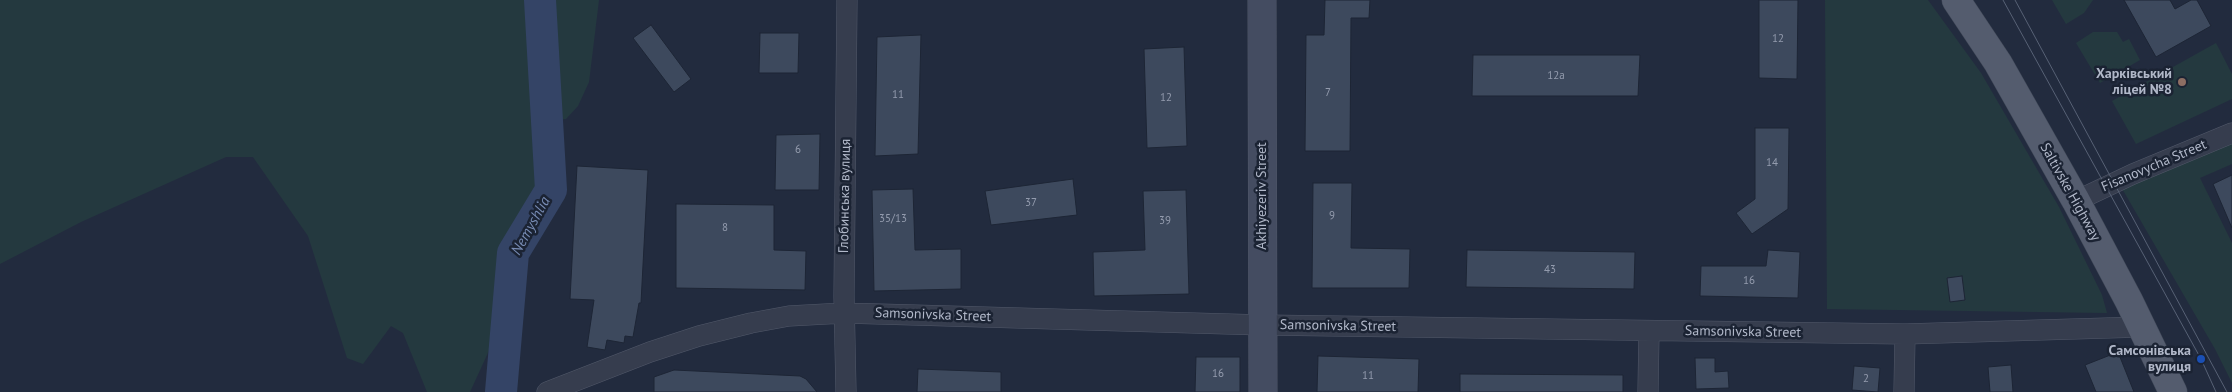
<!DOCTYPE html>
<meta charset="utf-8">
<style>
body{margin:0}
canvas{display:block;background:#222b3e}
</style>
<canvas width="2232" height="392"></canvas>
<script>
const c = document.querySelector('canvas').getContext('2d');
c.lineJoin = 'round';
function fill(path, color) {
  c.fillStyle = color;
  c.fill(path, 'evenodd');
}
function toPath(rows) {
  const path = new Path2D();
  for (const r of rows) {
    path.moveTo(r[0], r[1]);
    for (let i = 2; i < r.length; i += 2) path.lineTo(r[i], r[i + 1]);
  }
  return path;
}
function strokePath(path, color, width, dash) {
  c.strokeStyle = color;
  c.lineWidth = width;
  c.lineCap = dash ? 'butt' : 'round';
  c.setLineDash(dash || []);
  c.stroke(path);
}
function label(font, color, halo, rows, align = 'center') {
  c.font = font + ' "PT Sans",sans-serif';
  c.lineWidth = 5;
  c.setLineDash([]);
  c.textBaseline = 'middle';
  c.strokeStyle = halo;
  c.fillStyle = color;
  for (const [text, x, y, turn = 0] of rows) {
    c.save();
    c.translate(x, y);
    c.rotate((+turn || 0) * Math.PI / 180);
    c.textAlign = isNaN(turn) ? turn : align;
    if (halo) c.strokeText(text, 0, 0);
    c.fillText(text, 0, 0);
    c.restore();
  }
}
const green = toPath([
 [0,0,533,0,543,187,501,258,492,344,470,392,427,392,403,333,391,326,363,364,347,358,308,236,253,157,226,157,81,222,0,264],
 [548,0,599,0,589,82,578,106,566,119,555,120,552,107],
 [1825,0,1928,0,1981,73,2059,207,2102,295,2107,313,1827,309],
 [2052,0,2093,0,2084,13,2066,24],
 [2093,32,2117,32,2123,42,2129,39,2140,60,2100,83,2076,43],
 [2216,43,2232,74,2232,99,2136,144,2112,101],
 [2232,136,2232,164,2200,178,2232,243,2232,383,2215,349,2120,185]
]);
const river = toPath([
 [501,392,513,253,551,190,540,0]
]);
const building = toPath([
 [1325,0,1370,0,1369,18,1351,18,1350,151,1305,151,1306,35,1324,35,1325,0],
 [1759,0,1798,0,1797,79,1759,78,1759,0],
 [2124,0,2170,0,2175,9,2191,0,2197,0,2211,26,2156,57,2124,0],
 [651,25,691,79,674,92,633,38,651,25],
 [760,33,799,33,798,73,759,73,760,33],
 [921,35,918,154,875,156,877,37,921,35],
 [1184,47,1187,146,1147,148,1144,49,1184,47],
 [1473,55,1640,55,1638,96,1472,96,1473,55],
 [1755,128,1789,128,1788,209,1752,234,1736,213,1755,199,1755,128],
 [820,134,819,190,775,190,776,135,820,134],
 [577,166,648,170,641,303,639,303,633,337,625,336,624,343,607,340,605,350,587,347,594,300,570,299,577,166],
 [2232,175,2232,228,2213,184,2232,175],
 [1073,179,1077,215,991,225,985,191,1073,179],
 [1313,183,1352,183,1351,248,1410,249,1409,288,1312,288,1313,183],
 [913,189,915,250,961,249,961,289,874,291,872,190,913,189],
 [1186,190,1189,294,1094,296,1093,252,1145,250,1143,191,1186,190],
 [676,204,774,205,774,250,806,251,805,290,676,288,676,204],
 [1467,250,1635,252,1634,289,1466,287,1467,250],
 [1768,250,1800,252,1798,298,1700,296,1701,266,1766,266,1768,250],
 [1962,276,1965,300,1950,302,1947,278,1962,276],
 [2118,352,2134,392,2096,392,2085,365,2118,352],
 [1318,356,1419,359,1418,392,1317,392,1318,356],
 [1196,357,1240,357,1240,392,1195,392,1196,357],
 [1695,358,1715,358,1715,372,1728,371,1729,388,1696,389,1695,358],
 [2011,365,2013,392,1990,392,1988,367,2011,365],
 [1854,366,1880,368,1878,392,1852,390,1854,366],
 [918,369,1001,372,1001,392,917,392,918,369],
 [674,370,800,376,806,379,817,392,654,392,654,377,674,370],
 [1460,374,1623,375,1623,392,1460,392,1460,374]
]);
const minor = toPath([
 [2076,201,2133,174,2232,133],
 [547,392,650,352,699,336,751,323,789,316,844,313,1263,325,1905,334,2141,327],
 [846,392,844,296,847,0],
 [1648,392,1649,331],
 [1904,392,1905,334]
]);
const secondary = toPath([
 [1262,0,1263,392]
]);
const primary = toPath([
 [1956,0,1998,63,2076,201,2129,301,2173,392]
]);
const tram = toPath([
 [2003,0,2201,359,2216,392],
 [2015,0,2227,392]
]);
const markers = [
 [2182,82,5,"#8d6e63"],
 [2201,359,5,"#1a4fb4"]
];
const numberNames = [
 ["12",1778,39],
 ["12а",1556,76],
 ["7",1328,93],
 ["11",898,95],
 ["12",1166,98],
 ["6",798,150],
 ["14",1772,163],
 ["37",1031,203],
 ["9",1332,216],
 ["35/13",893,219],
 ["39",1165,221],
 ["8",725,228],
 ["43",1550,270],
 ["16",1749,281],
 ["16",1218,374],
 ["11",1368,376],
 ["2",1866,379]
];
const poiNames = [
 ["Харківський",2172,74],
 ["ліцей №8",2172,90],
 ["Самсонівська",2191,351],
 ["вулиця",2191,367]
];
const streetNames = [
 ["Fisanovycha Street",2154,166,-23],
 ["Saltivske Highway",2070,192,61],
 ["Глобинська вулиця",845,196,-89],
 ["Akhiyezeriv Street",1262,196,-90],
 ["Samsonivska Street",933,315,2],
 ["Samsonivska Street",1338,326,1],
 ["Samsonivska Street",1743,332,1]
];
const waterNames = [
 ["Nemyshlia",531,226,-61]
];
fill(green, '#24393f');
strokePath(river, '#344466', 32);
fill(building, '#3d495d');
strokePath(building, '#1d2535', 1);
strokePath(minor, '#515869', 21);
strokePath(secondary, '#515869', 29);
strokePath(primary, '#3f4757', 29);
strokePath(minor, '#363d4e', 20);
strokePath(secondary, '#444c61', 28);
strokePath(primary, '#545c6e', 28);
strokePath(tram, '#576175', 1);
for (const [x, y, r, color] of markers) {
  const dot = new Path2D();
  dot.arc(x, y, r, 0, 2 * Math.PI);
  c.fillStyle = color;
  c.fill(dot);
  strokePath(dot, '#1b2333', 2);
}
label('11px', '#949cae', null, numberNames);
label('bold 14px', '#b1b8c9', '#1b2333', poiNames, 'right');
label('14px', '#b1b8c9', '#1b2333', streetNames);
label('italic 15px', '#778bb3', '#1b2333', waterNames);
</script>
